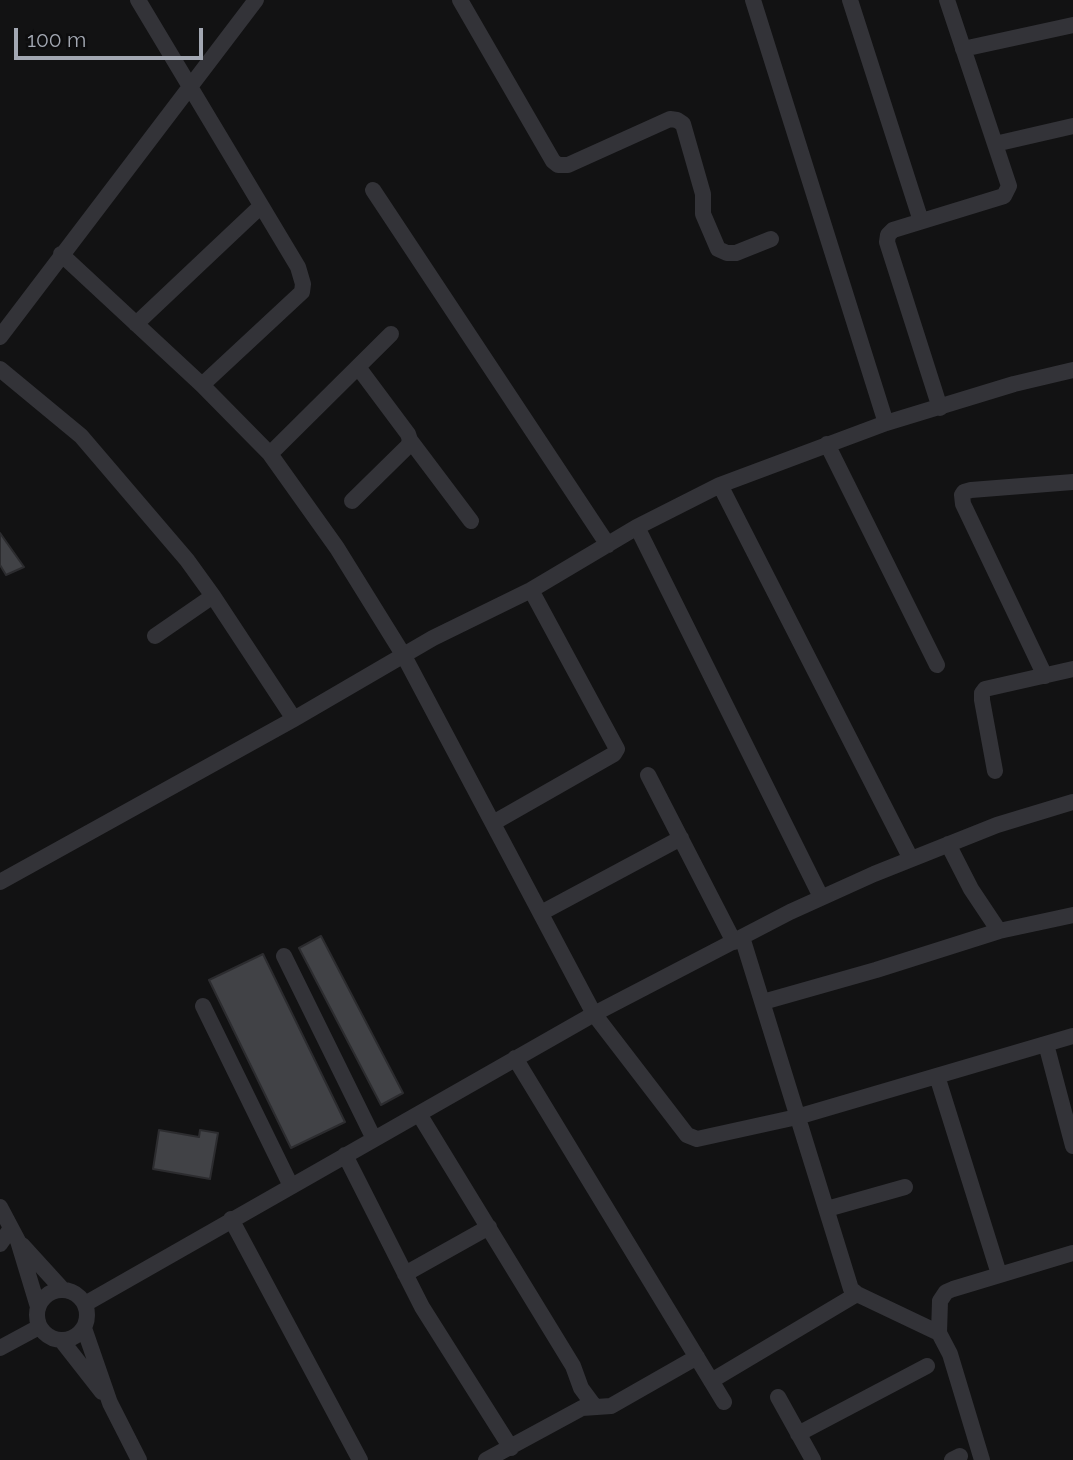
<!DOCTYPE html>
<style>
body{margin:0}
#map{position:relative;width:1073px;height:1460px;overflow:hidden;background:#121213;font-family:Raleway,sans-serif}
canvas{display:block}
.scale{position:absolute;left:14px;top:28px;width:189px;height:32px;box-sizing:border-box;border:4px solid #a3a8b3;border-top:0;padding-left:9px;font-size:21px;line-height:24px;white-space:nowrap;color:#a3a8b3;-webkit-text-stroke:5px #0d0d0e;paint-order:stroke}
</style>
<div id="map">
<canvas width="1073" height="1460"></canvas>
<div class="scale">100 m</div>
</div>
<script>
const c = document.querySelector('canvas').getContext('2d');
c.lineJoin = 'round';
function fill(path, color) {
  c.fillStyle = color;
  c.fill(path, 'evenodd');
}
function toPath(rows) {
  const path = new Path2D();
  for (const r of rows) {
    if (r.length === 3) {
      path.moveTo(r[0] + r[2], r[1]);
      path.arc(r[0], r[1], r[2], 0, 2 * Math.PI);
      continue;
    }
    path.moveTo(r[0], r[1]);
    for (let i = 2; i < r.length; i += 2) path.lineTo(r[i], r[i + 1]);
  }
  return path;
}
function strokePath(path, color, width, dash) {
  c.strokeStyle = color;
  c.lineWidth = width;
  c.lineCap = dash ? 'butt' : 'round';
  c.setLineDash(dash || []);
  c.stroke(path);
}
const building = toPath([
 [0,533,24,567,6,575,0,565,0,533],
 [321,936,403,1093,381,1105,299,948,321,936],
 [263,954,345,1122,291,1148,209,980,263,954],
 [159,1130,199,1137,200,1130,218,1133,210,1179,153,1169,159,1130]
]);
const minor = toPath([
 [138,0,298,267,303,284,302,292,202,385],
 [460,0,553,161,558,165,568,165,670,119,677,120,683,124,703,194,703,214,718,249,727,253,736,253,771,239],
 [753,0,886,423],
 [850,0,921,221],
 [963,49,1073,25],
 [995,144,1073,126],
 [373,190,608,545],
 [61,254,202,385,270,454,337,548,404,656,594,1014,687,1135,697,1139,797,1117,1073,1036],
 [136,324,261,206],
 [0,337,256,0],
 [0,369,81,436,187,560,213,596,294,719],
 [940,408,887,242,888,235,893,230,1004,196,1009,186,947,0],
 [410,440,471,521],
 [827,444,937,665],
 [270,454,391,334],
 [720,485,911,859],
 [352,501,408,446,410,440,408,434,358,367],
 [637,527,821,897],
 [155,636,213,596],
 [1045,676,963,504,962,495,964,492,971,490,1073,482],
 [995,771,982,700,982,693,985,689,1073,669],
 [648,775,734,942],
 [493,823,614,754,617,749,531,590],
 [948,844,971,889,999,931],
 [0,882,294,719,433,638,531,590,637,527,720,485,886,423,1014,384,1073,370],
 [541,913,681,838],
 [742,937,851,1289,857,1294,939,1333],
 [284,956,374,1139],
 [763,1002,876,970,999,931,1073,915],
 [203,1006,291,1186],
 [1046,1044,1073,1146],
 [515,1058,724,1402],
 [937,1076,999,1274],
 [419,1114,573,1366,581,1388,595,1407],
 [345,1155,422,1307,511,1448],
 [0,1207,18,1241,38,1307],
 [827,1209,905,1187],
 [231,1219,360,1460],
 [0,1244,11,1228],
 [22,1245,63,1290],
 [405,1274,489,1227],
 [62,1315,25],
 [85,1304,594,1014,790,912,874,874,997,825,1073,802],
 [84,1328,110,1403,139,1460],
 [62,1341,102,1392],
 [0,1348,39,1327],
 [711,1381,857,1294],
 [778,1397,813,1460],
 [798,1434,927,1366],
 [486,1460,582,1408,611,1406,697,1357],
 [952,1460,960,1456],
 [982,1460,950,1354,939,1333,940,1301,946,1292,953,1289,1073,1253]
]);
fill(building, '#414246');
strokePath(building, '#2c2c2f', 2);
strokePath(minor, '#333338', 16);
</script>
